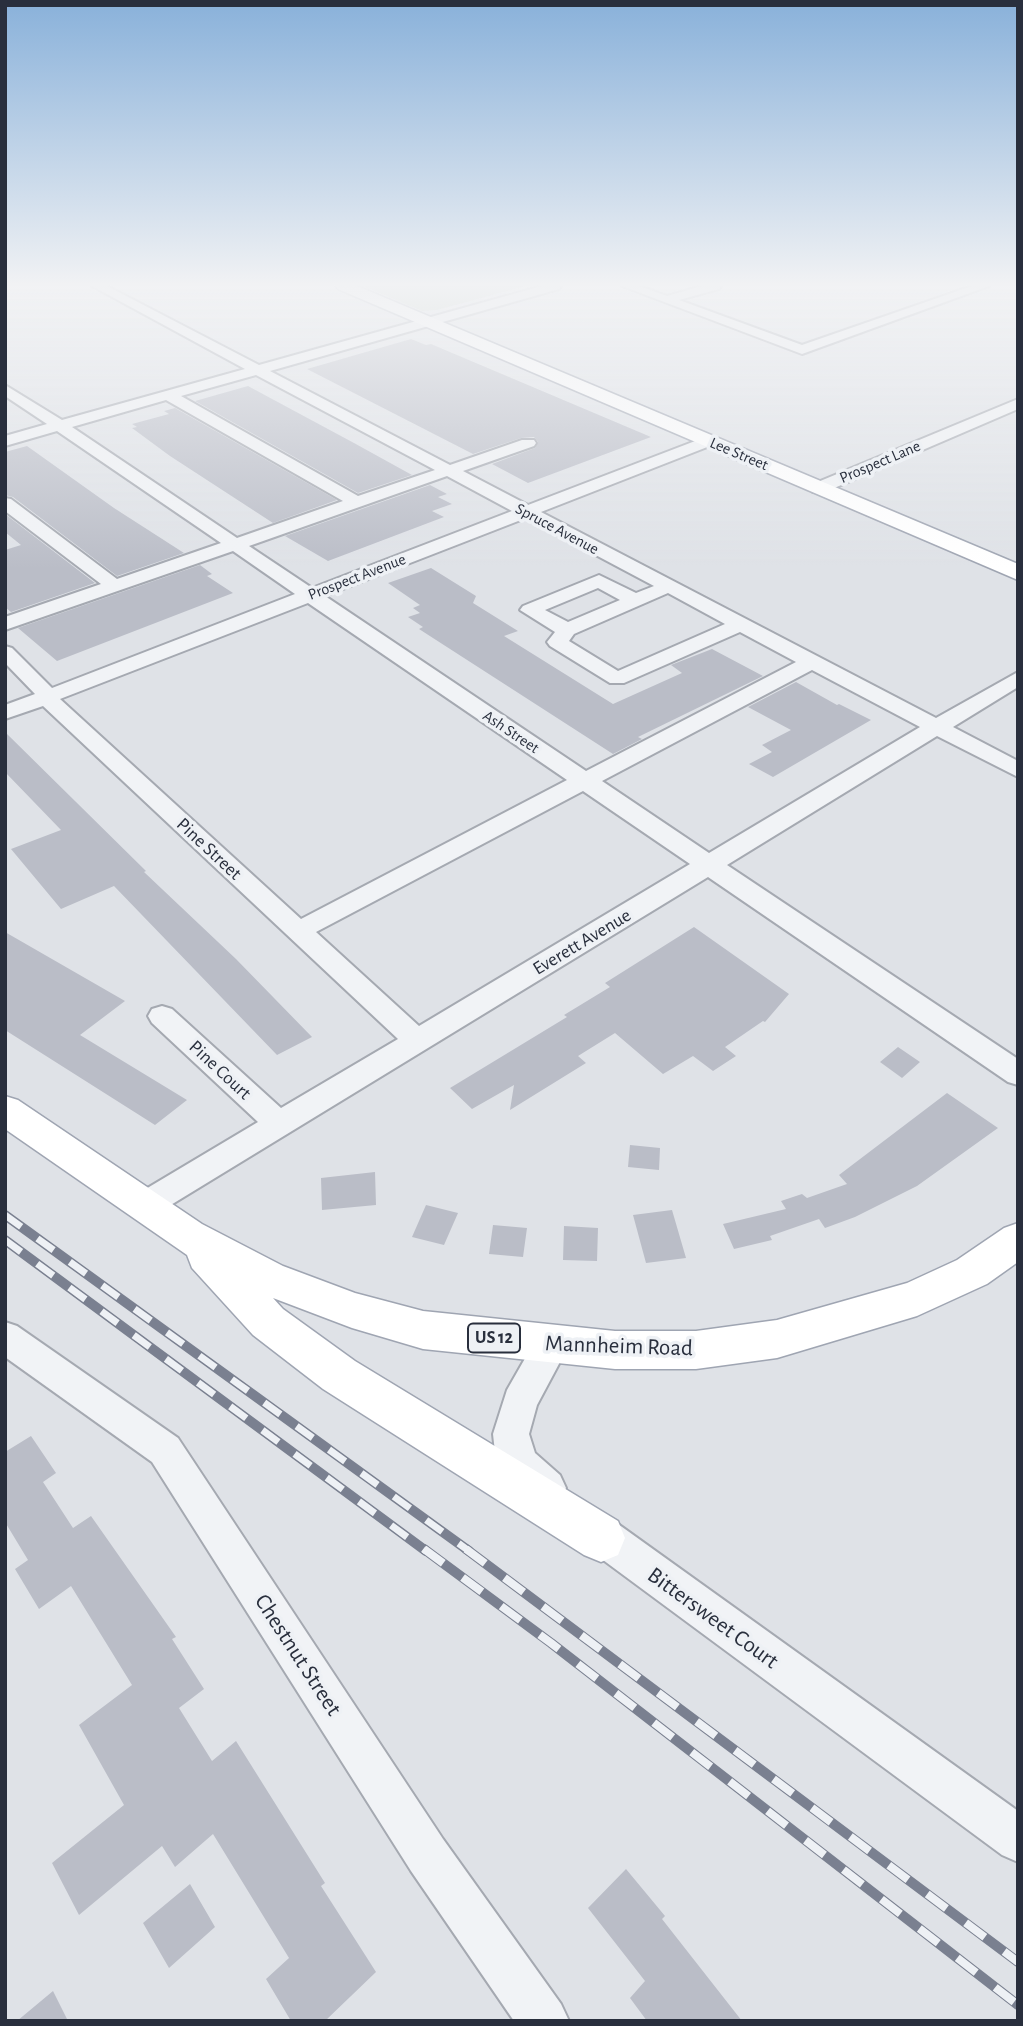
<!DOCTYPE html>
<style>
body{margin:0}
#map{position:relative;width:1023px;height:2026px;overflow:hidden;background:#dfe2e7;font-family:"Alegreya Sans",sans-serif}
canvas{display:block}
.frame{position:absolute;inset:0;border:7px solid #292f3d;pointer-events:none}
</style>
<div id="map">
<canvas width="1023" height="2026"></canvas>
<div class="frame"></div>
</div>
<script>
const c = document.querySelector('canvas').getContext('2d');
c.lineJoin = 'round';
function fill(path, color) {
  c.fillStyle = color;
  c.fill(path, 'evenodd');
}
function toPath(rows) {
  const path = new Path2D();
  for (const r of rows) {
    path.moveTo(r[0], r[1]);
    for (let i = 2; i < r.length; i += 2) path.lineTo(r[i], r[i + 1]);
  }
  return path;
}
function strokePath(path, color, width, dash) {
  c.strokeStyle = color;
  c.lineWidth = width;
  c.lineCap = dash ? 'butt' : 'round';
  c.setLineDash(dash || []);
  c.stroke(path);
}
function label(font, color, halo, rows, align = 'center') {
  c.font = font + ' "Alegreya Sans",sans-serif';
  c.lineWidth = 7;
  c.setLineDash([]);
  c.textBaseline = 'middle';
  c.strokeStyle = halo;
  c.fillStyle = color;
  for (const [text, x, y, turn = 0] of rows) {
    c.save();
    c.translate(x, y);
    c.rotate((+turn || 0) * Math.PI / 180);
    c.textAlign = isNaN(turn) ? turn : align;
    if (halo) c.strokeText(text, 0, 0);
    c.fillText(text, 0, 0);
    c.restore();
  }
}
const green = toPath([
 [363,286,526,286,437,310,422,311]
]);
const building = toPath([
 [411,339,426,345,431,344,651,437,528,483,492,464,535,448,538,442,534,437,521,438,473,454,307,369],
 [248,386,354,443,412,475,358,493,195,401],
 [175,408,337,500,273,523,170,456,132,428,137,427,132,424,169,414,164,411],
 [27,446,114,508,184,553,117,576,13,497,5,495,5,452],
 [430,485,447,494,438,497,452,504,432,511,444,517,328,561,285,536],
 [5,514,95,583,11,612,5,607,5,550,21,545,5,532],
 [200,565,212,574,207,576,233,593,57,661,18,628],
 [431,568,476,596,473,603,518,631,504,636,613,704,682,673,671,665,712,649,763,676,638,737,642,739,613,754,419,629,423,627,408,617,420,613,413,608,420,605,388,583],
 [796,682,837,705,839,704,871,720,773,777,749,764,772,752,762,745,791,730,748,707],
 [5,732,146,871,144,872,236,959,312,1037,277,1055,114,886,61,909,11,849,61,830,5,772],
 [694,927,789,994,765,1022,763,1021,725,1047,736,1056,713,1071,693,1056,663,1074,615,1033,578,1056,586,1063,510,1110,514,1085,472,1109,450,1088,567,1017,564,1015,610,987,605,983],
 [5,932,125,1001,80,1035,187,1100,155,1125,5,1030],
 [898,1047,920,1062,902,1078,880,1062],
 [947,1093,998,1128,917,1186,855,1217,825,1228,819,1219,770,1236,772,1240,734,1249,723,1224,786,1209,781,1201,802,1194,807,1198,847,1184,839,1175],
 [630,1145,660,1148,659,1170,628,1167],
 [375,1172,376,1205,322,1210,321,1178],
 [426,1205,458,1213,444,1245,412,1237],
 [672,1210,686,1258,646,1263,633,1215],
 [493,1225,527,1228,523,1257,489,1254],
 [564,1226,598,1228,597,1261,563,1260],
 [31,1436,56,1473,43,1482,73,1528,91,1516,176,1637,172,1639,204,1689,179,1708,212,1761,236,1741,325,1883,321,1886,376,1972,325,2021,291,2021,266,1979,289,1958,213,1834,175,1867,162,1846,79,1915,52,1863,124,1805,79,1725,132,1685,71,1586,39,1609,15,1569,28,1560,5,1522,5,1452],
 [626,1869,665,1916,662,1919,742,2021,647,2021,630,1998,645,1981,588,1908],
 [190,1884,215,1927,169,1968,143,1923],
 [53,1991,68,2021,17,2021]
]);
const minor = toPath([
 [92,286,107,286,259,365,542,286,561,286,559,289,270,371,450,465,522,440,534,440,536,443,534,446,463,471,528,505,703,438,715,438,717,441,715,444,541,512,936,718,1018,672,1018,687,953,727,1018,761,1018,777,937,736,727,865,1018,1059,1018,1085,1008,1082,708,877,156,1214,145,1218,134,1214,129,1205,134,1196,258,1122,152,1023,148,1016,152,1009,162,1006,172,1009,281,1108,398,1039,43,706,5,719,5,705,35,694,5,663,5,646,12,648,52,688,295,594,233,551,5,630,5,617,101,584,5,511,5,498,11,499,117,579,221,543,57,431,5,446,5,436,47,424,5,396,5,385,62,420,245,369,92,286],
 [256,375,435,470,358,496,181,396,256,375],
 [166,400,343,501,237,538,72,427,166,400],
 [447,476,512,511,312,588,249,546,447,476],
 [526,518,654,586,636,593,599,575,523,606,520,610,555,632,547,642,550,646,610,683,624,683,740,632,796,662,586,771,325,596,526,518],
 [598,588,620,600,568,622,545,610,598,588],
 [668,593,725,624,618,671,569,641,574,634,668,593],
 [308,603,567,780,301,919,60,699,308,603],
 [812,670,920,727,709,853,602,781,812,670],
 [583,791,690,864,419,1026,316,932,583,791],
 [622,286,639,286,667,296,702,286,721,286,719,289,679,300,802,345,972,286,989,286,802,354,622,286],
 [1018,399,1018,409,825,492,813,492,811,488,813,484,1018,399],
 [5,1322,17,1326,178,1438,443,1839,561,2004,569,2021,514,2021,411,1871,152,1462,5,1357,5,1322],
 [551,1330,563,1334,569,1345,537,1405,529,1434,535,1453,560,1475,566,1488,560,1501,547,1506,534,1501,509,1477,495,1452,493,1434,507,1390,539,1334,551,1330],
 [590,1508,604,1514,1018,1811,1018,1862,1002,1855,576,1540,571,1527,576,1514,590,1508]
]);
const major = toPath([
 [336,286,357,286,1018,564,1018,580,338,289,336,286],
 [5,1096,18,1100,202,1224,283,1266,355,1293,423,1311,615,1331,696,1331,777,1320,907,1283,957,1260,1004,1228,1018,1223,1018,1262,987,1284,917,1316,777,1358,696,1369,615,1369,423,1349,352,1328,273,1298,283,1309,355,1361,618,1521,625,1538,618,1555,601,1562,584,1555,323,1389,253,1335,192,1268,187,1255,5,1129,5,1096]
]);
const railFar1 = toPath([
 [5,1215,469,1551],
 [5,1240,426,1551]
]);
const rail = toPath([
 [424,1549,551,1643,1018,2005],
 [466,1549,1018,1962]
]);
const farStreetnames = [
 ["Lee Street",739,454,23],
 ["Prospect Lane",880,462,-23],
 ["Spruce Avenue",557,529,28],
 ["Prospect Avenue",357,577,-21],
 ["Ash Street",511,732,34]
];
const shields = [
 [494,1338,52]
];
const shieldNames = [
 ["US 12",494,1338]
];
const streetNames = [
 ["Pine Street",209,849,43],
 ["Everett Avenue",582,942,-31],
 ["Pine Court",220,1070,43]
];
const nearStreetnames = [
 ["Mannheim Road",619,1346,2],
 ["Bittersweet Court",713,1618,36],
 ["Chestnut Street",298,1655,57]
];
fill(green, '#c3d1c1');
fill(building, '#babdc7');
strokePath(minor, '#a5a9b1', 4);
strokePath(major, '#9fa5b2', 3);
fill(minor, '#f1f3f6');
fill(major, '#fff');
strokePath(railFar1, '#7a8090', 10);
strokePath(rail, '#7a8090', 10);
strokePath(railFar1, '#eef1f5', 7, [20]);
strokePath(rail, '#eef1f5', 8, [24]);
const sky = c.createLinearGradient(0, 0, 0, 569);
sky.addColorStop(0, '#89b1da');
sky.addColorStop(0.5, '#f1f2f4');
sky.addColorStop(1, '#f1f2f400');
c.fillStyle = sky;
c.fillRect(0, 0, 1023, 569);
label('16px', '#292f3d', '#eef1f5', farStreetnames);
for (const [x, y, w] of shields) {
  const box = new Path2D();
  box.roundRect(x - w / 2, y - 14.5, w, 29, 5);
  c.fillStyle = '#eef1f5';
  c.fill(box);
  strokePath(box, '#292f3d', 2);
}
label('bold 18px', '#292f3d', null, shieldNames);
label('19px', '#292f3d', '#eef1f5', streetNames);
label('23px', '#292f3d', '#eef1f5', nearStreetnames);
</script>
